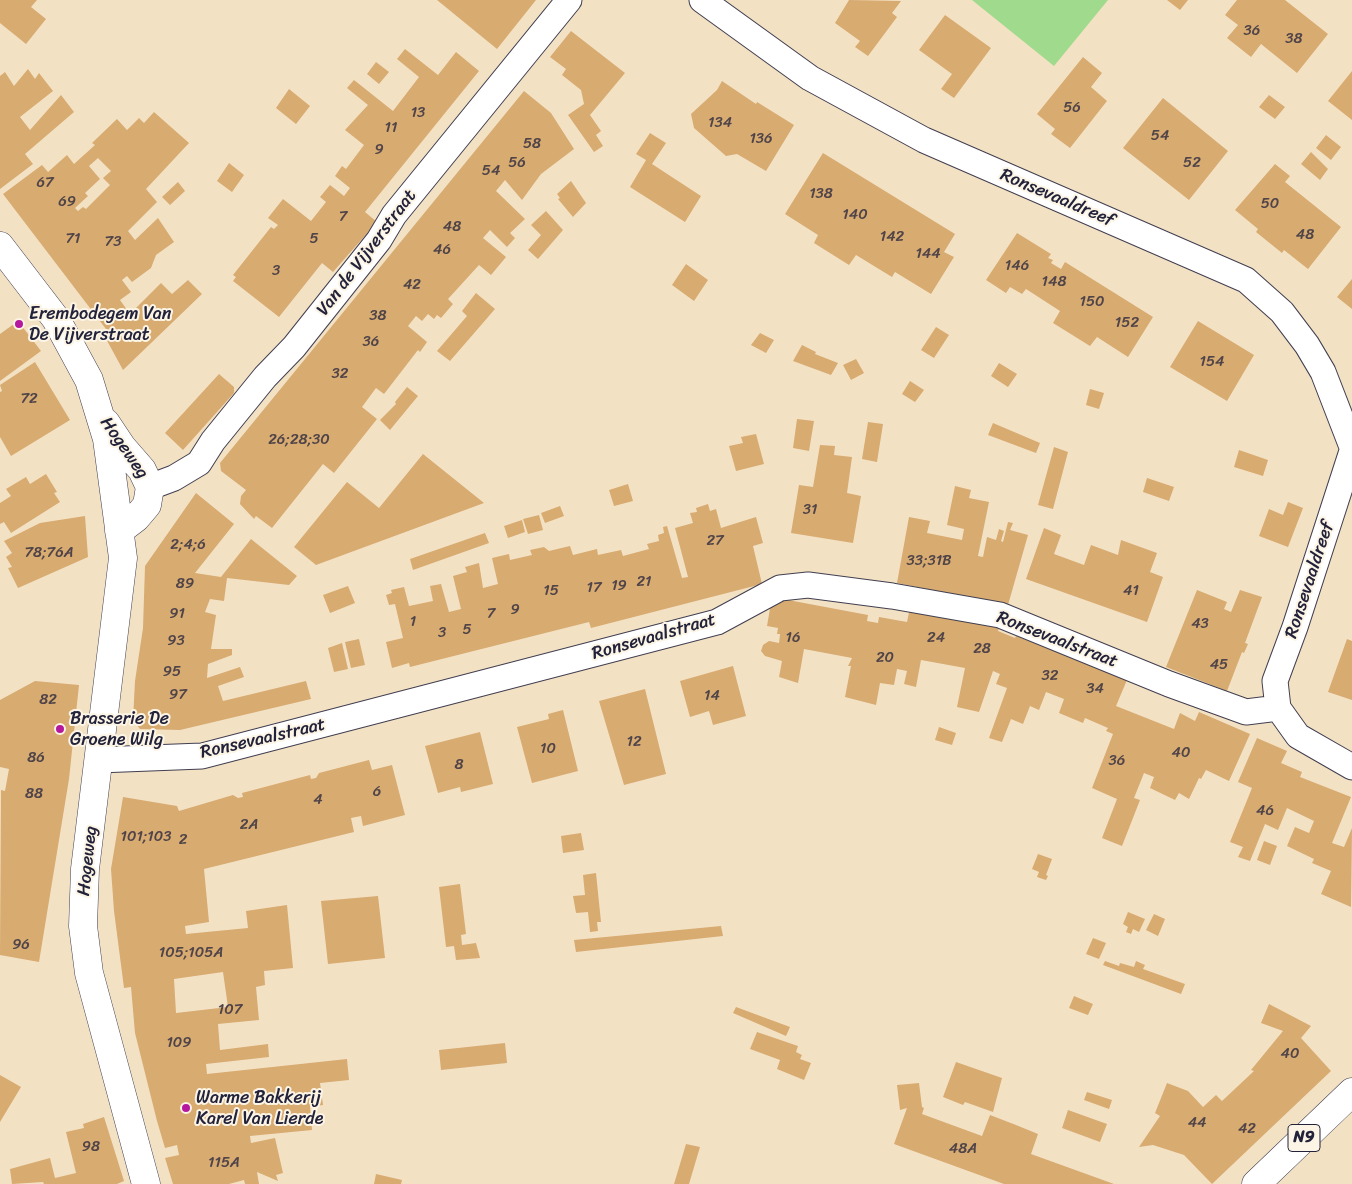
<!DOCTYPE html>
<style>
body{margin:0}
canvas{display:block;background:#f3e1c4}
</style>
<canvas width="1352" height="1184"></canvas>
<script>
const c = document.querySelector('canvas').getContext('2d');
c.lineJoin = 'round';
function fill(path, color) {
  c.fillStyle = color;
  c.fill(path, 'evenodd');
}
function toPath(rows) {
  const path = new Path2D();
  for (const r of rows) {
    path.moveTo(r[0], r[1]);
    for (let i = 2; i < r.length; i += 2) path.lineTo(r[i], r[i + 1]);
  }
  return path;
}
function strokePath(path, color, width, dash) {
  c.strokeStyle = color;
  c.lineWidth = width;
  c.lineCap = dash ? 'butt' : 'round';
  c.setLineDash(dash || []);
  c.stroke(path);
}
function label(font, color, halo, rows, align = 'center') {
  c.font = font + ' Sriracha,sans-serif';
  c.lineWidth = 4;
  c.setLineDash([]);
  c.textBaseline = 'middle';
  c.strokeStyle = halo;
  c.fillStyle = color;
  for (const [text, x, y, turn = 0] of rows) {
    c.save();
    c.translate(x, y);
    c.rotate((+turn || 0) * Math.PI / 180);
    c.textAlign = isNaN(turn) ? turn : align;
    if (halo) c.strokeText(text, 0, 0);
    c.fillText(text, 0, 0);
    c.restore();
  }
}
const green = toPath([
 [972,0,1108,0,1054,66]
]);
const building = toPath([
 [0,0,37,0,31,7,46,19,26,44,0,23],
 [437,0,536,0,497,49],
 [849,0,901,1,892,13,897,17,868,56,855,47,860,41,835,23],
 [1167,0,1188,0,1180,10],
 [1237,0,1285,0,1328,34,1297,73,1261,44,1251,57,1227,38,1238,25,1225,15],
 [945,15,991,48,954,98,941,89,952,74,919,50],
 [571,31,625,73,590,115,601,131,596,135,603,146,594,152,568,115,584,104,581,90,562,75,566,69,550,57],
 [405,49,438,75,456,52,479,71,365,212,377,222,333,272,322,263,279,317,233,281,236,277,233,275,271,227,274,229,278,225,268,218,283,199,311,221,326,202,320,197,330,185,344,196,350,188,335,176,342,166,346,169,364,145,345,130,368,105,347,88,354,80,393,111,419,77,397,59],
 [1083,57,1102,73,1091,87,1107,101,1070,148,1051,134,1055,129,1037,114],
 [376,62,389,72,379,84,367,74],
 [28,69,35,79,39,73,53,91,20,117,30,130,61,95,74,112,25,154,33,164,0,189,0,76,5,72,14,86],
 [1352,71,1352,120,1328,101],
 [722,81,756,104,757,102,794,125,766,171,737,154,726,156,694,128,691,114,717,90],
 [289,89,310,106,296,124,276,108],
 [524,91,551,113,574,149,541,174,522,200,505,180,496,191,525,219,510,233,515,238,507,247,490,230,483,238,506,257,491,275,479,265,448,299,453,304,441,318,437,315,434,319,428,314,422,321,416,316,408,326,427,342,420,352,418,350,384,394,376,388,362,407,377,419,334,473,323,464,272,528,256,516,254,519,240,504,241,496,246,490,221,471,220,463],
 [1269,95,1285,107,1275,119,1259,107],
 [1163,98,1228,151,1189,200,1123,148],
 [154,112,189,143,146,189,157,202,128,231,135,240,158,218,174,242,156,255,151,268,132,282,127,276,122,280,131,292,120,300,130,314,161,283,172,294,188,280,202,294,123,370,105,337,109,333,3,194,42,165,48,172,67,155,74,164,95,145,92,143,117,119,127,130,139,118,144,123],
 [98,158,111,171,103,178,110,185,86,209,83,207,78,211,75,208,88,196,85,193,100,179,89,166],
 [650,133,666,143,652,164,701,196,685,222,630,187,646,160,636,154],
 [1326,135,1341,147,1331,160,1316,148],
 [1311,152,1328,169,1320,180,1301,164],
 [823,153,955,234,944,252,954,257,931,294,895,272,892,277,856,255,849,265,814,243,818,235,785,214],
 [229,163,244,175,232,192,217,181],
 [1275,164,1290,176,1285,182,1341,227,1308,269,1284,250,1282,253,1256,232,1258,229,1235,210],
 [571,181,586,203,573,217,558,199,560,198,557,194],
 [178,182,185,191,170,205,162,197],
 [546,211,563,230,538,259,528,250,541,235,531,225],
 [1017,233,1051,254,1048,258,1053,260,1051,263,1061,269,1065,262,1153,317,1128,357,1097,337,1090,346,1053,323,1060,311,1026,289,1022,294,1010,287,1006,293,986,280],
 [686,264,708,280,694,301,672,285],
 [1352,279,1352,309,1337,297],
 [476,293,495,309,450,361,437,351,467,316,462,311],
 [18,321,41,351,0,381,0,334],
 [1198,321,1254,355,1227,401,1170,367],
 [936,327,949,335,934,358,921,350],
 [760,333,774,340,766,353,751,345],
 [802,345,816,352,815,354,838,363,831,375,793,361],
 [856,359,864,373,851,380,843,365],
 [35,362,70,420,11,456,0,437,0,392,2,391,0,385],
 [999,363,1017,374,1008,387,991,376],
 [219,374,234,387,234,393,183,450,165,433],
 [910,381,924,390,915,402,902,394],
 [407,387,418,396,390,430,380,420,396,404,395,402],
 [1090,389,1104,393,1099,409,1086,405],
 [797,419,814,421,809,451,793,448],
 [868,422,883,424,877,462,862,459],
 [993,423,1040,443,1036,453,988,435],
 [756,434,764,464,736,471,729,446,743,443,741,437],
 [820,445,835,446,834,455,852,457,847,493,861,496,853,543,791,533,799,485,813,487],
 [1054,447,1068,452,1053,509,1038,505],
 [1239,450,1268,460,1263,476,1234,467],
 [423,454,484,503,316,565,294,547,347,482,379,508],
 [46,474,57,492,54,493,60,502,11,533,4,522,0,524,0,503,11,496,6,489,26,477,30,484],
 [1147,478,1174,487,1169,501,1143,492],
 [628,484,633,501,614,506,609,490],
 [955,486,971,490,969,498,989,502,978,556,983,557,987,537,996,540,999,529,1004,531,1001,541,1003,542,1008,522,1013,523,1010,530,1028,535,1008,605,897,583,909,517,930,521,927,533,962,540,964,529,947,525],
 [196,493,234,524,195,573,221,577,251,539,297,576,289,585,227,578,224,601,210,599,205,612,216,615,211,649,232,649,232,655,208,664,207,678,240,667,244,677,218,686,223,701,306,681,311,699,180,730,140,729,133,720,135,681,143,628,145,566],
 [1288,502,1303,508,1288,547,1259,536,1269,509,1283,515],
 [708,504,710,511,716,509,721,528,756,517,763,543,753,546,762,584,591,628,589,622,410,667,409,663,392,668,386,642,403,638,395,604,389,605,386,595,392,593,391,590,404,587,409,606,433,601,430,586,441,584,449,612,461,609,453,576,467,572,465,567,479,563,483,588,498,584,492,558,509,554,510,560,532,555,530,550,544,547,549,551,570,546,573,555,597,549,598,555,621,550,623,556,649,549,647,544,659,541,658,535,664,533,663,527,667,526,682,578,688,577,675,528,693,523,690,513,697,512,696,508],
 [560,506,564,516,545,523,541,513],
 [539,515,543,530,528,534,523,519],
 [85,516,88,557,18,588,8,568,12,567,6,557,12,553,4,541,40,523],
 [522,520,525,532,508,538,504,526],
 [1044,528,1061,535,1054,554,1084,565,1091,545,1118,555,1121,540,1157,553,1150,572,1163,577,1147,622,1026,579],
 [485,533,489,543,413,570,410,559],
 [348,586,355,603,330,613,323,595],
 [1197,590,1227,602,1224,609,1231,612,1240,590,1262,597,1245,643,1248,644,1244,653,1242,652,1227,691,1166,667],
 [772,597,868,615,867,621,878,623,879,617,907,622,910,608,1000,625,998,631,1015,638,1016,636,1127,680,1116,706,1174,729,1180,713,1195,721,1199,712,1250,734,1229,781,1206,770,1201,779,1199,778,1189,799,1179,793,1175,800,1150,788,1154,777,1144,773,1134,798,1140,800,1122,846,1102,838,1117,799,1092,788,1113,734,1106,731,1108,728,1085,718,1083,723,1059,713,1064,699,1046,692,1039,710,1030,706,1023,724,1011,719,1002,742,989,738,1007,688,996,684,1000,674,993,671,979,712,957,707,965,668,921,660,916,687,904,684,907,671,897,669,894,685,880,683,876,705,845,697,851,666,848,666,852,658,804,649,798,683,779,677,782,661,765,656,761,651,763,645,769,641,779,643,780,634,777,634,778,628,767,626],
 [359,639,365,665,351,668,345,642],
 [1347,639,1352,641,1352,700,1328,692],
 [342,643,348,669,334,672,328,648],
 [733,666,746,716,713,725,709,711,690,717,680,681],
 [35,681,79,685,69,779,39,962,0,955,1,790,5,791,9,769,0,767,0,700],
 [645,689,666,774,624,785,599,701],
 [563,710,578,771,532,783,517,727,549,719,548,714],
 [939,727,956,733,952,745,935,740],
 [480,732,493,784,461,792,460,787,438,793,425,746],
 [1257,738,1287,751,1281,763,1302,772,1300,777,1351,797,1332,843,1344,847,1352,828,1351,907,1321,894,1331,871,1312,863,1314,859,1287,846,1295,827,1309,833,1314,821,1287,808,1278,830,1265,824,1250,861,1238,857,1243,847,1230,842,1252,788,1238,782],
 [369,760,372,770,392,765,405,815,363,826,361,816,351,818,354,832,204,869,209,922,185,926,186,934,248,928,246,911,287,905,293,968,264,971,265,985,256,987,259,1020,218,1024,220,1050,268,1044,269,1057,206,1064,207,1074,347,1059,349,1080,320,1083,323,1105,310,1107,312,1130,250,1136,251,1143,275,1138,283,1173,276,1175,278,1181,257,1172,259,1184,245,1184,244,1180,229,1184,173,1184,165,1158,179,1155,177,1145,165,1148,157,1121,135,1033,131,987,124,988,114,911,111,869,123,797,177,806,179,811,233,795,238,798,243,797,242,793,310,775,311,779,316,778,319,773],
 [223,972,228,1007,176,1013,174,979],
 [581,833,584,850,563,853,561,836],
 [1264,841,1277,846,1270,865,1257,860],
 [1038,854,1052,859,1046,875,1048,876,1046,880,1037,877,1039,872,1032,869],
 [596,873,601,922,597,922,598,931,590,932,588,912,576,913,573,896,585,895,583,875],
 [460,884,466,934,461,935,462,945,476,943,480,958,456,960,454,946,446,947,439,887],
 [378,896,385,958,328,964,321,901],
 [1128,912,1145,919,1139,932,1133,929,1131,934,1126,932,1128,927,1123,924],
 [1154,914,1165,919,1158,936,1146,930],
 [721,926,723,936,576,952,574,940],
 [1093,938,1106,943,1099,959,1086,954],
 [1105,961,1119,966,1120,963,1134,967,1136,961,1145,965,1143,969,1185,984,1181,994,1103,965],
 [1074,996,1093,1004,1088,1015,1069,1008],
 [1269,1004,1311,1026,1301,1038,1331,1071,1212,1184,1184,1155,1153,1145,1139,1147,1160,1116,1155,1113,1167,1083,1188,1091,1203,1107,1216,1095,1222,1101,1254,1071,1251,1070,1283,1031,1261,1023],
 [736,1007,790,1027,786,1036,733,1013],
 [757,1032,798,1046,796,1052,802,1055,800,1059,811,1063,804,1080,777,1069,780,1060,750,1049],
 [505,1043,507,1063,441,1070,439,1050],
 [956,1062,1002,1078,993,1112,965,1102,963,1105,943,1097],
 [0,1075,21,1087,0,1122],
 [919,1083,922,1107,924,1108,922,1114,982,1136,990,1115,1016,1125,1038,1134,1031,1154,1114,1184,1004,1184,894,1144,907,1108,900,1110,897,1085],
 [1087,1092,1112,1100,1109,1109,1084,1100],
 [1068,1110,1107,1124,1100,1142,1062,1128],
 [104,1117,124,1181,117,1184,44,1184,43,1182,12,1184,10,1169,50,1158,55,1178,76,1173,66,1132,84,1128,83,1124],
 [686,1144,700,1147,689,1184,674,1184],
 [376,1174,402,1180,401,1184,374,1184]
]);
const minor = toPath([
 [702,0,810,78,924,140,1246,280,1282,312,1307,345,1323,372,1352,447],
 [150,487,174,478,199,463,213,441,265,377,294,347,379,240,394,215,569,0],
 [1278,708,1275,681,1295,627,1352,451],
 [1278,708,1298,736,1352,767],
 [98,760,202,756,717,622,780,588,808,585,892,596,1000,615,1169,684,1246,712,1278,708]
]);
const tertiary = toPath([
 [0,246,56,319,89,380,107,439,123,558,85,869,83,926,89,973,146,1184],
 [106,423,122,447,142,470,150,487,147,505,136,518,119,531]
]);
const primary = toPath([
 [1256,1184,1352,1092]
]);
const markers = [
 [19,324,5,"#b5179e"],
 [60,729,5,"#b5179e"],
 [186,1108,5,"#b5179e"]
];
const numberNames = [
 ["36",1252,31],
 ["38",1294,39],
 ["56",1072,108],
 ["13",418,113],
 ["134",720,123],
 ["11",391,128],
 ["54",1160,136],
 ["136",761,139],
 ["58",532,144],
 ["9",379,150],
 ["56",517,163],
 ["52",1192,163],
 ["54",491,171],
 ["67",45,183],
 ["138",821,194],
 ["69",67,202],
 ["50",1270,204],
 ["140",855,215],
 ["7",343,217],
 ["48",452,227],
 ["48",1305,235],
 ["142",892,237],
 ["71",73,239],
 ["5",314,239],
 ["73",113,242],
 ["46",442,250],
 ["144",928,254],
 ["146",1017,266],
 ["3",276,271],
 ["148",1054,282],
 ["42",412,285],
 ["150",1092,302],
 ["38",378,316],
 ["152",1127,323],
 ["36",371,342],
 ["154",1212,362],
 ["32",340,374],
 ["72",29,399],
 ["26;28;30",299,440],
 ["31",810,510],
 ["27",715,541],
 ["2;4;6",188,545],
 ["78;76A",49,553],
 ["33;31B",929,561],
 ["21",644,582],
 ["89",185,584],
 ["19",619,586],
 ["17",594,588],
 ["15",551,591],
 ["41",1131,591],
 ["9",515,610],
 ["91",177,614],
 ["7",491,614],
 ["1",413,622],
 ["43",1200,624],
 ["5",467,630],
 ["3",442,633],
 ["16",793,638],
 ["24",936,638],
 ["93",176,641],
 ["28",982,649],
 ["20",885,658],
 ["45",1219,665],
 ["95",172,672],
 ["32",1050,676],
 ["34",1095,689],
 ["97",178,695],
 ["14",712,696],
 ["82",48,700],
 ["12",634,742],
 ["10",548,749],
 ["40",1181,753],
 ["86",36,758],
 ["36",1117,761],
 ["8",459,765],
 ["6",377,792],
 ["88",34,794],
 ["4",318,800],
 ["46",1265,811],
 ["2A",249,825],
 ["101;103",146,837],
 ["2",183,840],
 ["96",21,945],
 ["105;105A",191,953],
 ["107",230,1010],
 ["109",179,1043],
 ["40",1290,1054],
 ["44",1197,1123],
 ["42",1247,1129],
 ["98",91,1147],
 ["48A",963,1149],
 ["115A",224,1163]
];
const shields = [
 [1304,1138,32]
];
const shieldNames = [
 ["N9",1304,1138]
];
const streetNames = [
 ["Ronsevaaldreef",1057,198,23],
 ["Van de Vijverstraat",367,253,-53],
 ["Hogeweg",124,448,55],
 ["Ronsevaaldreef",1310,580,-72],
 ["Ronsevaalstraat",654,637,-16],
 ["Ronsevaalstraat",1057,640,21],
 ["Ronsevaalstraat",263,739,-13],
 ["Hogeweg",88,861,-84]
];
const poiNames = [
 ["Erembodegem Van",29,314],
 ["De Vijverstraat",29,335],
 ["Brasserie De",70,719],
 ["Groene Wilg",70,740],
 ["Warme Bakkerij",196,1098],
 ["Karel Van Lierde",196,1119]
];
fill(green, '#a0da8c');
fill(building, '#d8ab71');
strokePath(minor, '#413f50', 27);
strokePath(tertiary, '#413f50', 29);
strokePath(primary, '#413f50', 29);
strokePath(minor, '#fff', 25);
strokePath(tertiary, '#fff', 28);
strokePath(primary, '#fff', 28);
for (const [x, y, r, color] of markers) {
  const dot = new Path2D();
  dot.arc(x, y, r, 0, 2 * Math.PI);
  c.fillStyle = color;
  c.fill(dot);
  strokePath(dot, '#fcf5e5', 2);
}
label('15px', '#504448', null, numberNames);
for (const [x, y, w] of shields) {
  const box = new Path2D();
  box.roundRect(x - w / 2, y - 13.5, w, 27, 4);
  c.fillStyle = '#fcf5e5';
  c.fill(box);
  strokePath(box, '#22223b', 1);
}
label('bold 16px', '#22223b', null, shieldNames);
label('18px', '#22223b', '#fcf5e5', streetNames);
label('18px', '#22223b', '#fcf5e5', poiNames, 'left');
</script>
